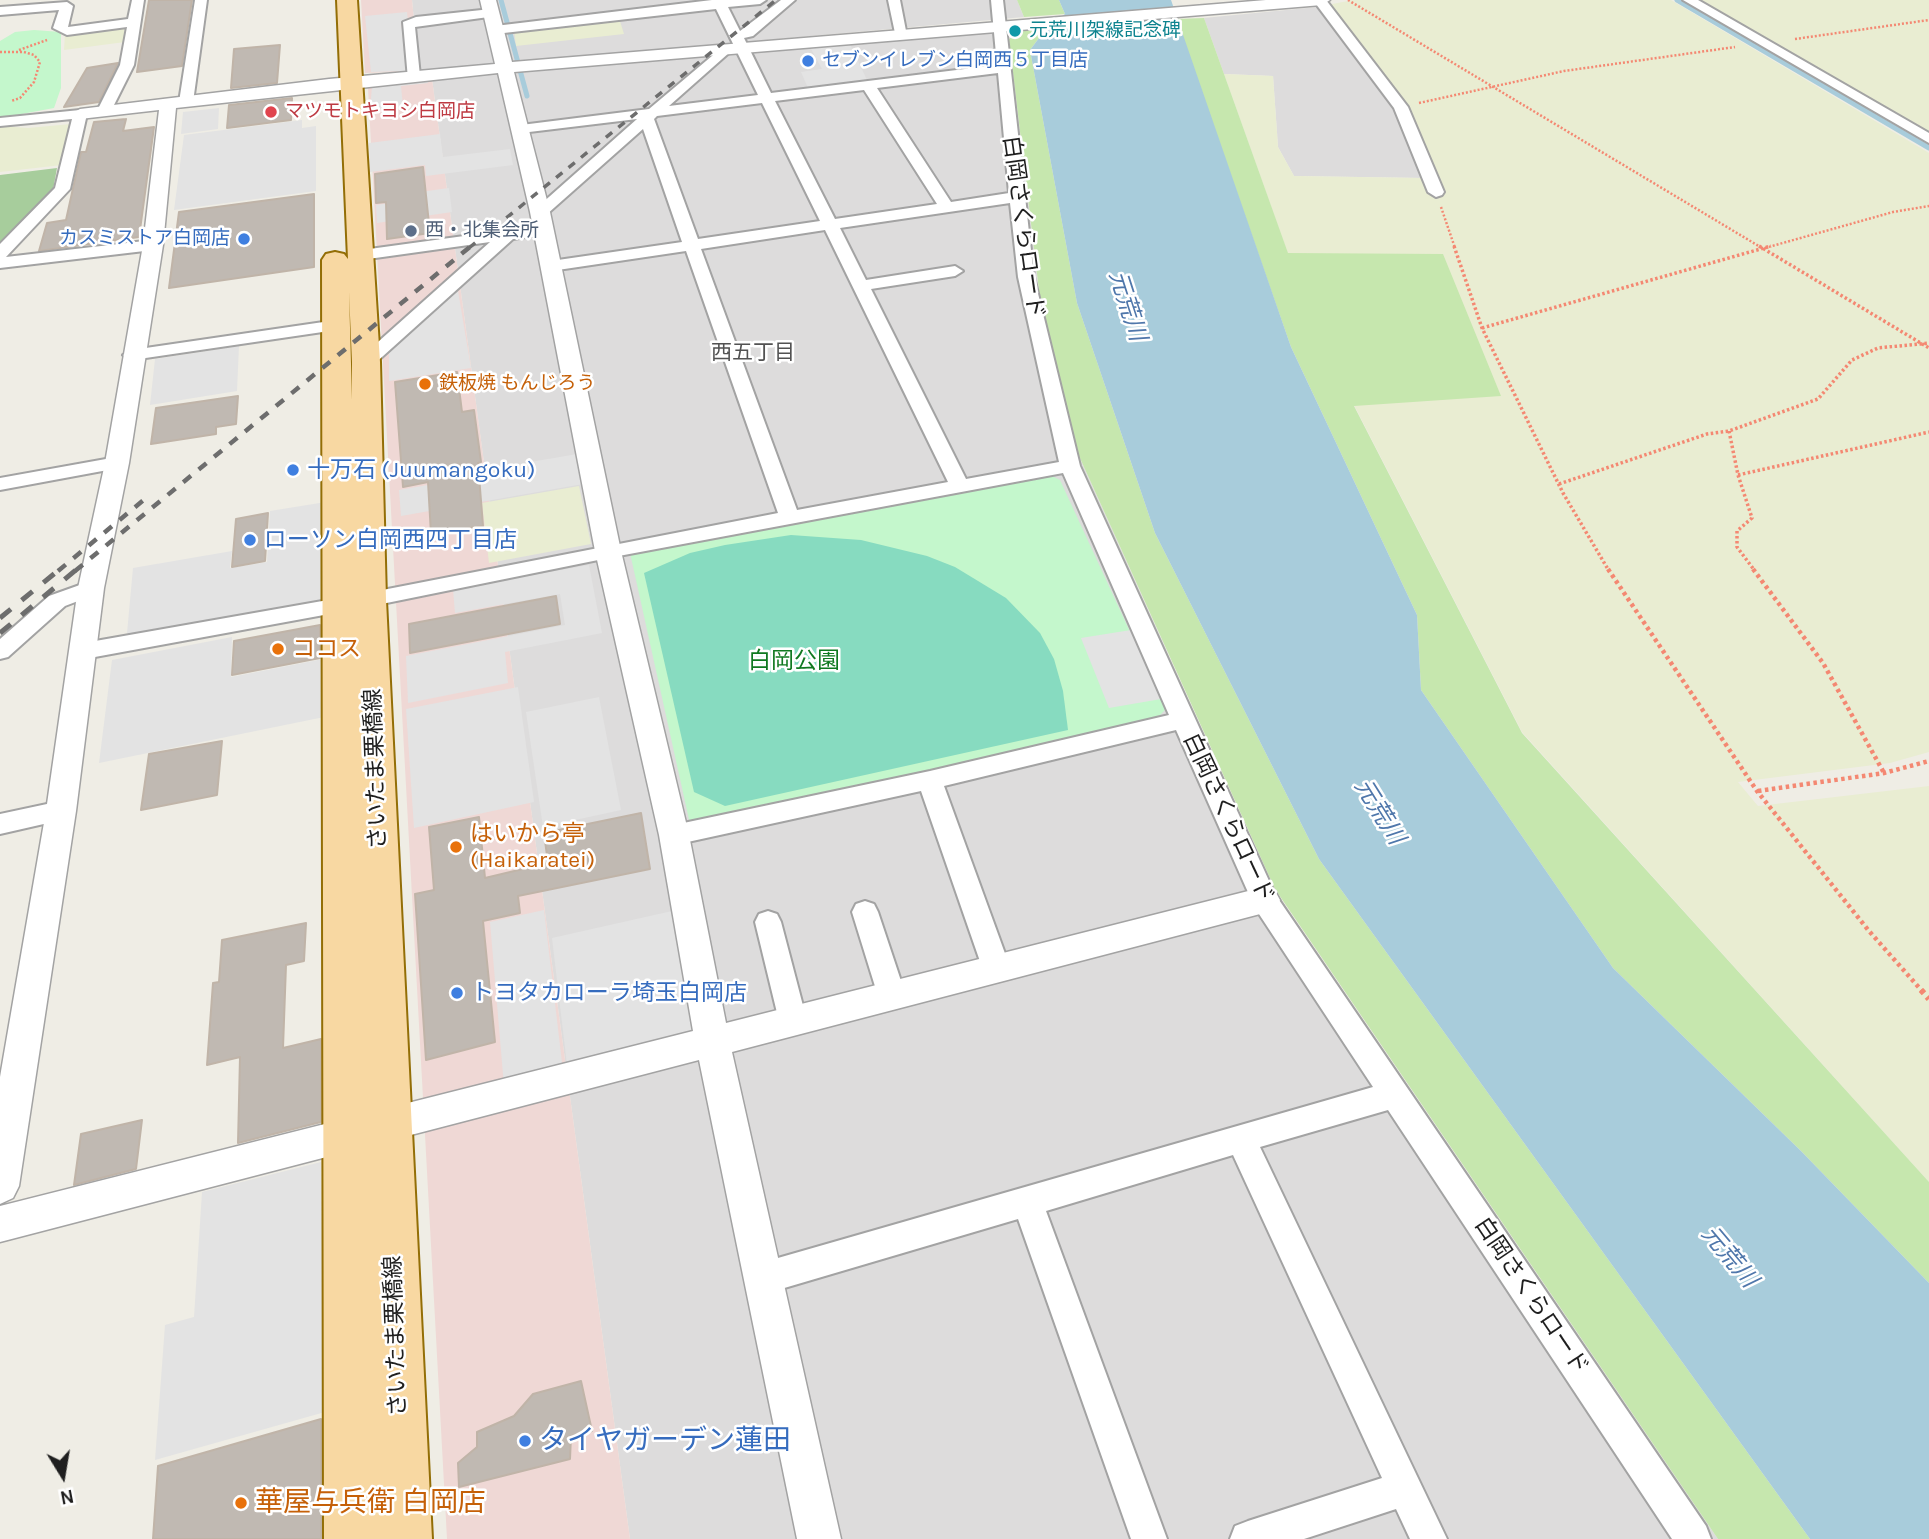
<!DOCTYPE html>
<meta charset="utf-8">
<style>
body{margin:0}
#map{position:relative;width:1929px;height:1539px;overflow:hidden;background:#efede5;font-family:Karla,sans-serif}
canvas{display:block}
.north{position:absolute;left:28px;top:1441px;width:70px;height:70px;-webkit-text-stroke:5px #fff;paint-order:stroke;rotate:169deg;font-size:19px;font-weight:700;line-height:28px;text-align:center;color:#1f1f1f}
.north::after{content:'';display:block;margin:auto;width:24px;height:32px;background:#1f1f1f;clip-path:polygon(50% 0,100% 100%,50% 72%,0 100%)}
</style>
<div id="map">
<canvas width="1929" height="1539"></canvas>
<div class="north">N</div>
</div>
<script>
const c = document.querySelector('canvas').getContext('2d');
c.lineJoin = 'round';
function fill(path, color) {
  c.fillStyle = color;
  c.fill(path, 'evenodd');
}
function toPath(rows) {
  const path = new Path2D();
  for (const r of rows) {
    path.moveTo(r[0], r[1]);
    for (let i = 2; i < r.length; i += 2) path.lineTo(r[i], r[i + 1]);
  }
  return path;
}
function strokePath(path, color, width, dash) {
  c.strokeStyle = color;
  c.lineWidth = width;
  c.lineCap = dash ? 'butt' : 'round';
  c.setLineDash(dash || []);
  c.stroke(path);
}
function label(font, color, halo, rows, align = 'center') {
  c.font = font + ' Karla,"Noto Sans JP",sans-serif';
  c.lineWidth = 5;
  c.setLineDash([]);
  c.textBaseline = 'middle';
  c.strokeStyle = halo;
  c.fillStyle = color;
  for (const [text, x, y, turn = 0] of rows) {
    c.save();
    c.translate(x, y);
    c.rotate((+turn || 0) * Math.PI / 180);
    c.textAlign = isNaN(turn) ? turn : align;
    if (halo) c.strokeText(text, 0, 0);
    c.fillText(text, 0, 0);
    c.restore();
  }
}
const residential = toPath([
 [412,0,1017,0,1024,17,419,71],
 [1317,7,1393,109,1424,178,1294,176,1278,147,1273,76,1224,74,1204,18],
 [989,30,1009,39,1040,299,1079,456,1274,889,1718,1539,630,1539,432,79]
]);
const commercial = toPath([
 [361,0,412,0,419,71,365,73],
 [432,79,630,1539,447,1539,368,88]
]);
const farmland = toPath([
 [1353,0,1671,0,1929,153,1929,752,1890,763,1738,782,1758,806,1929,786,1929,1182,1522,732,1354,405,1288,254,1224,74,1273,76,1278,147,1294,176,1423,178,1393,109,1317,7],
 [1698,0,1929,0,1929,132],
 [619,18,624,34,516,46,514,30],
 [124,25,125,42,64,50,65,33],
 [71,124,62,165,0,172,0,126,28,128],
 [579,486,591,544,489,563,482,503]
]);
const grass = toPath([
 [1017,0,1059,0,1065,14,1024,17],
 [1204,18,1288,253,1443,254,1501,396,1354,406,1522,733,1929,1182,1929,1283,1801,1151,1613,968,1421,690,1417,615,1291,347,1176,19],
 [1048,26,1030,50,1077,303,1155,533,1319,859,1810,1539,1718,1539,1275,889,1079,456,1040,299,1009,39,1025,28]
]);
const forest = toPath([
 [57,168,53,190,0,244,0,175]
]);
const park = toPath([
 [34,30,61,32,61,88,54,108,0,118,0,41,15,32],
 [1052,476,1060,480,1161,699,1165,710,1156,719,690,824,630,553]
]);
const pitch = toPath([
 [791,535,861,540,927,556,955,567,1006,598,1040,633,1054,659,1063,691,1068,730,725,806,694,792,644,573,690,553,725,545]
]);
const parking = toPath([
 [407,12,408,21,401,22,407,71,371,72,365,16],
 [850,44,867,80,808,88,801,72,822,69,810,47],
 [427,79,428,83,401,86,403,107,370,111,372,86],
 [219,108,218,129,181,134,183,112],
 [302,120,302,128,316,126,316,191,174,210,184,135],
 [440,134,443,157,510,149,513,165,426,176,425,165,370,172,369,143],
 [449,188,452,212,377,223,376,205,413,200,413,193],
 [457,285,471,368,389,381,389,348],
 [239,346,237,391,150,405,155,359],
 [577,454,583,484,401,516,399,490,473,477,473,472],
 [332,501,334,601,135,639,127,633,133,568,232,551,230,568,267,562,270,511],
 [589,565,602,633,505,652,508,683,408,703,406,656,565,625,560,594,455,613,453,589],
 [1131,630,1161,699,1109,708,1081,638],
 [232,637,231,677,328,658,329,716,99,763,112,660],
 [518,687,534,802,414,828,406,709],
 [599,697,621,810,543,827,526,712],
 [544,910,563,1071,504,1086,490,922],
 [672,911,695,1034,567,1065,552,938],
 [321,1162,325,1412,155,1460,165,1325,194,1317,202,1192]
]);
const water = toPath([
 [1059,0,1171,0,1291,347,1417,615,1421,690,1613,968,1801,1151,1929,1283,1929,1539,1810,1539,1319,859,1155,533,1077,303,1030,50,1048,26,1065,14]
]);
const stream = toPath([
 [501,0,527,96],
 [1677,0,1929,148]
]);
const building = toPath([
 [149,0,192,0,182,66,137,72,149,0],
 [280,45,277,83,231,88,234,49,280,45],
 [118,63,99,102,64,107,87,68,118,63],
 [292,98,291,120,227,128,229,105,292,98],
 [126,119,123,131,154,127,139,237,39,251,47,223,66,220,81,152,86,152,94,122,126,119],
 [423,167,430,233,387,239,386,202,376,203,375,174,423,167],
 [314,194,314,267,169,288,179,212,314,194],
 [457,372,462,412,474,410,481,462,478,463,483,526,431,534,428,482,403,487,395,382,457,372],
 [238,396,236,424,216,427,216,434,151,444,156,408,238,396],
 [268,513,265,561,232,567,236,519,268,513],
 [556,596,560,624,410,653,409,624,556,596],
 [320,625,320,658,232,675,234,641,320,625],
 [222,741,217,795,141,810,149,754,222,741],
 [641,813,650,869,518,896,520,913,483,921,495,1042,426,1060,415,894,434,890,429,827,479,817,485,878,548,863,544,833,641,813],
 [306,923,304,961,286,965,283,1048,321,1039,321,1122,238,1143,240,1057,207,1065,213,983,219,982,222,940,306,923],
 [142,1120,136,1169,74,1185,81,1134,142,1120],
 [581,1381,592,1431,571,1436,570,1459,459,1487,458,1463,477,1447,477,1432,514,1416,533,1394,581,1381],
 [321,1419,321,1539,153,1539,158,1466,321,1419]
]);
const pathFar3 = toPath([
 [1348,0,1762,248],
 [1795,39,1929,20],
 [19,50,47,40],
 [0,52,24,52,34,55,40,62,34,82,20,98,11,101],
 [1419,103,1564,71,1735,47],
 [1441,207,1455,248],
 [1765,248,1893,212,1929,206]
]);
const pathFar2 = toPath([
 [1454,246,1482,328,1563,493,1609,571],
 [1759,246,1929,348],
 [1482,328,1771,246],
 [1729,431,1738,475,1752,518,1737,531,1737,547,1755,571],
 [1738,475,1929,432],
 [1559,484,1707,434,1729,431,1818,399,1852,360,1878,348,1929,343]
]);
const pathFar1 = toPath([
 [1608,569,1757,791,1869,931,1922,991],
 [1753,569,1823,663,1884,773],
 [1758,791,1884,773,1929,761]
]);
const path = toPath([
 [1921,990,1929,999]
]);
const minor = toPath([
 [132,0,144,0,134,65,111,111,104,115,97,111,120,65,127,27,67,35,53,28,59,10,0,15,0,7,67,2,73,6,68,27,128,19,132,0],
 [195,0,207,0,193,102,186,106,179,102,195,0],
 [712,0,766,0,760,4,728,7,740,31,781,0,795,0,753,36,744,38,771,93,997,65,991,0,1003,0,1034,277,1080,466,1275,894,1706,1526,1711,1539,1672,1539,1388,1110,1260,1147,1447,1539,1410,1539,1396,1509,1304,1539,1230,1539,1235,1526,1248,1521,1382,1478,1233,1155,1046,1211,1167,1539,1131,1539,1018,1219,764,1294,753,1289,748,1278,753,1267,764,1262,1373,1087,1255,908,1176,730,944,786,1011,970,1007,978,997,982,987,978,983,970,921,791,674,845,665,842,661,835,665,828,674,825,930,771,1169,715,1063,473,608,558,362,608,84,659,76,657,73,651,76,645,84,643,362,594,778,513,686,251,551,271,543,266,551,261,682,242,643,129,546,215,540,217,532,212,637,119,521,133,514,129,521,125,649,109,725,45,730,46,730,52,669,106,758,95,716,9,495,34,488,30,495,26,712,0],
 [998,73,1009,193,951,202,877,88,998,73],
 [864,90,937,204,835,219,775,101,864,90],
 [762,103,820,221,698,239,654,119,657,116,762,103],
 [1010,203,1018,277,1059,462,966,479,871,289,955,276,963,271,955,266,866,280,840,228,1010,203],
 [825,230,948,482,797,510,701,249,825,230],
 [888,0,900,0,907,36,895,33,888,0],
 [1313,0,1326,0,1408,107,1444,192,1442,195,1436,197,1428,192,1394,108,1313,0],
 [1683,0,1698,0,1929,133,1929,143,1683,0],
 [491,9,496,10,496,16,415,27,420,76,408,79,403,22,416,17,491,9],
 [80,110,87,114,70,189,6,257,153,240,161,245,153,250,0,268,0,244,55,188,72,119,0,126,0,118,80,110],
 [544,225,552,230,550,233,513,239,372,366,360,366,357,362,360,358,490,242,361,260,355,259,355,251,544,225],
 [337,320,343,321,346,325,343,329,132,360,123,355,132,350,337,320],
 [117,457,127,463,124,467,0,490,0,478,117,457],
 [91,581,99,583,102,588,99,593,65,606,8,657,0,659,0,639,49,596,91,581],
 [61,801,70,804,74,811,70,818,0,834,0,814,61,801],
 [865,901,874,904,878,912,906,996,902,1004,892,1008,882,1004,878,996,852,912,856,904,865,901],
 [768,911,777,914,781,922,807,1021,803,1030,793,1033,783,1030,779,1021,755,922,759,914,768,911]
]);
const tertiary = toPath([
 [480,0,496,0,512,62,1266,0,1330,0,1322,5,514,72,550,212,621,551,689,835,726,1023,1264,887,1275,891,1280,900,1275,909,1264,913,732,1052,841,1539,797,1539,699,1060,0,1242,0,1206,693,1031,659,835,595,551,530,212,498,73,176,108,163,245,129,463,104,588,76,811,19,1186,13,1198,0,1204,0,1077,46,811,78,588,105,463,143,245,159,110,80,119,71,114,80,109,329,79,495,64,480,0]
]);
const primary = toPath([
 [337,0,357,0,380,362,386,600,432,1539,324,1539,322,260,326,254,335,252,344,254,348,259,337,0],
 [349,292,352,362,352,400,349,292]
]);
const railFar2 = toPath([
 [469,248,776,0]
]);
const railFar1 = toPath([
 [58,571,146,498],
 [75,571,471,246]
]);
const rail = toPath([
 [0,618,60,569],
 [0,633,77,569]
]);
const markers = [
 [1015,31,7,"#0f9aa8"],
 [808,61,7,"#3f7fe0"],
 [271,112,7,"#e0444e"],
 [411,231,7,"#5c6f8a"],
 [244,239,7,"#3f7fe0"],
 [425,384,7,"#e8710a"],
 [293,470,7,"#3f7fe0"],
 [250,540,7,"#3f7fe0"],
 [278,649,7,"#e8710a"],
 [456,847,7,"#e8710a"],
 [457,993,7,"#3f7fe0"],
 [525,1441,7,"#3f7fe0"],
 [241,1503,7,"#e8710a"]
];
const farCulturenames = [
 ["元荒川架線記念碑",1029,31]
];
const farShopnames = [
 ["セブンイレブン白岡西５丁目店",822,61],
 ["カスミストア白岡店",230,239,"right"]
];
const farHealthnames = [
 ["マツモトキヨシ白岡店",285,112]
];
const farServicenames = [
 ["西・北集会所",425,231]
];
const farFoodnames = [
 ["鉄板焼 もんじろう",439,384]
];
const farNeighbourhoodnames = [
 ["西五丁目",753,353]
];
const streetNames = [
 ["白岡さくらロード",1023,227,82],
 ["さいたま栗橋線",376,769,-92],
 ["白岡さくらロード",1228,818,65],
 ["白岡さくらロード",1531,1296,56],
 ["さいたま栗橋線",396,1336,-92]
];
const shopNames = [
 ["十万石 (Juumangoku)",307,470],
 ["ローソン白岡西四丁目店",264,540],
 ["トヨタカローラ埼玉白岡店",471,993]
];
const foodNames = [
 ["ココス",292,649],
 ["はいから亭",470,834],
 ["(Haikaratei)",470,860]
];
const parkNames = [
 ["白岡公園",794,661]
];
const waterNames = [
 ["元荒川",1127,306,72],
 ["元荒川",1379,812,58],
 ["元荒川",1729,1257,50]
];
const nearShopnames = [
 ["タイヤガーデン蓮田",539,1441]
];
const nearFoodnames = [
 ["華屋与兵衛 白岡店",255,1503]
];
fill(residential, '#dddcdc');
fill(commercial, '#efd8d5');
fill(farmland, '#e9edd2');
fill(grass, '#c6e7ae');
fill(forest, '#a7cd9c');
fill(park, '#c4f7cc');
fill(pitch, '#87dbc0');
fill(parking, '#e3e3e3');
fill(water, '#a8ccdb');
strokePath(stream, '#a8ccdb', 5);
fill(building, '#c0b9b2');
strokePath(building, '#c0b4a8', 2);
strokePath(minor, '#a3a3a3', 4);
strokePath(tertiary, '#a3a3a3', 3);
strokePath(primary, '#936e06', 4);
strokePath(pathFar3, '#f48872', 2.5, [2, 2]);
strokePath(pathFar2, '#f48872', 3.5, [2.5, 2.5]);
strokePath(pathFar1, '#f48872', 4.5, [3.5, 3.5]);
strokePath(path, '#f48872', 6, [4.5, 4.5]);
fill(minor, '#fff');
fill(tertiary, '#fff');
fill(primary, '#f8d8a2');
strokePath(railFar2, '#6d6d6d', 3.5, [8, 8]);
strokePath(railFar1, '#6d6d6d', 4.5, [10, 10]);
strokePath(rail, '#6d6d6d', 5, [14, 14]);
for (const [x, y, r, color] of markers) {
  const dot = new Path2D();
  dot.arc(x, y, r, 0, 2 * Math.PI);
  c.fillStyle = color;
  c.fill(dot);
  strokePath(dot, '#fff', 2.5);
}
label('19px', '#0d838f', '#fff', farCulturenames, 'left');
label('19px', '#366cbe', '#fff', farShopnames, 'left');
label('19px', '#be3a42', '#fff', farHealthnames, 'left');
label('19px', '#4e5e75', '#fff', farServicenames, 'left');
label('19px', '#c56008', '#fff', farFoodnames, 'left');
label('21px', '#525252', '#fff', farNeighbourhoodnames);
label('23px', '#1f1f1f', '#fff', streetNames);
label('23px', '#366cbe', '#fff', shopNames, 'left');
label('23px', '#c56008', '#fff', foodNames, 'left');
label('23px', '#107920', '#fff', parkNames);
label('italic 24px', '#4f77ab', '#fff', waterNames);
label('28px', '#366cbe', '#fff', nearShopnames, 'left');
label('28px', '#c56008', '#fff', nearFoodnames, 'left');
</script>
